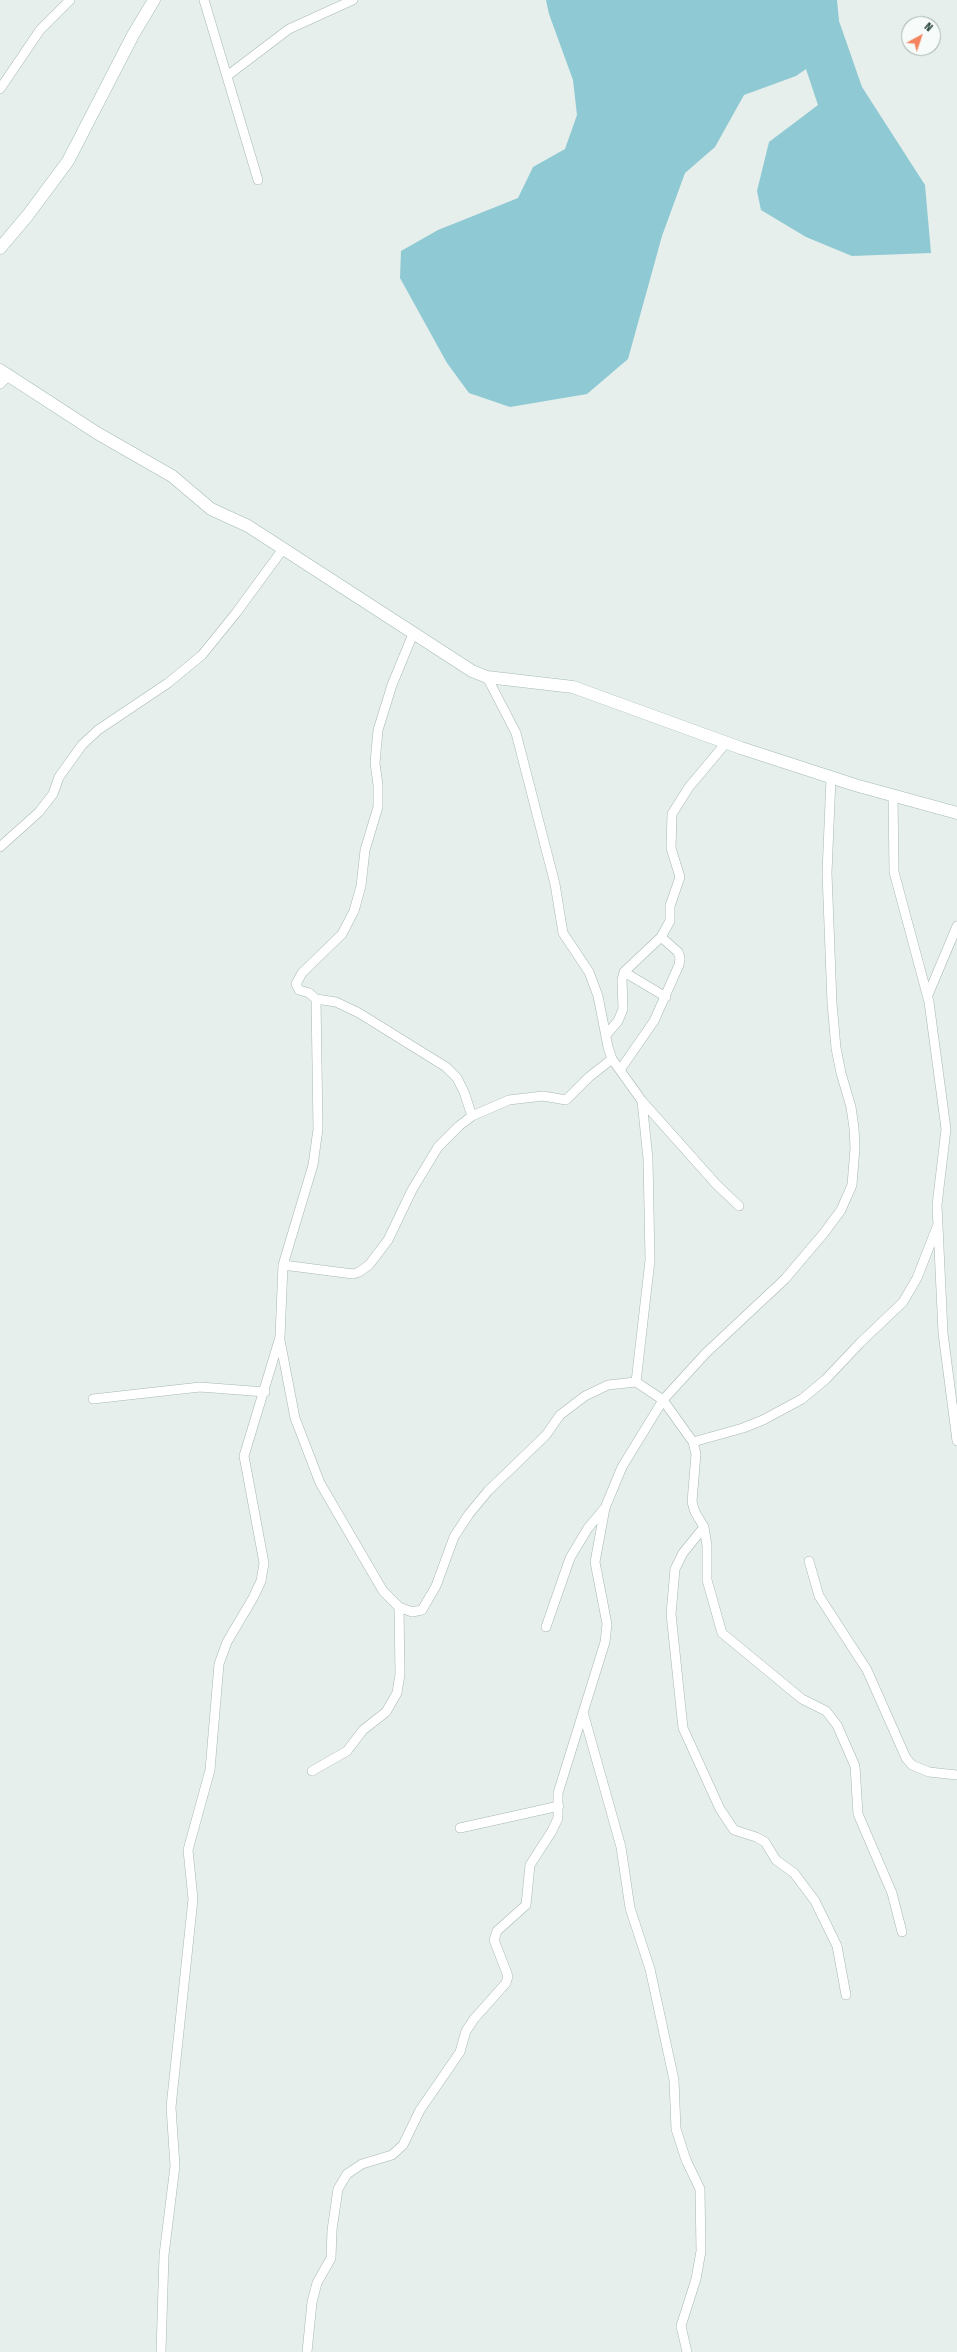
<!DOCTYPE html>
<style>
body{margin:0}
#map{position:relative;width:957px;height:2352px;overflow:hidden;background:#e6efeb;font-family:"Fira Sans Condensed",sans-serif}
canvas{display:block}
.north{position:absolute;left:901px;top:16px;width:40px;height:40px;box-sizing:border-box;background:#f7fbf9;border:1px solid #a3b1ad;border-radius:50%;rotate:40deg;font-size:11px;font-weight:700;line-height:16px;text-align:center;color:#24423a}
.north::after{content:'';display:block;margin:auto;width:14px;height:18px;background:#f4845f;clip-path:polygon(50% 0,100% 100%,50% 72%,0 100%)}
</style>
<div id="map">
<canvas width="957" height="2352"></canvas>
<div class="north">N</div>
</div>
<script>
const c = document.querySelector('canvas').getContext('2d');
c.lineJoin = 'round';
function fill(path, color) {
  c.fillStyle = color;
  c.fill(path, 'evenodd');
}
function toPath(rows) {
  const path = new Path2D();
  for (const r of rows) {
    path.moveTo(r[0], r[1]);
    for (let i = 2; i < r.length; i += 2) path.lineTo(r[i], r[i + 1]);
  }
  return path;
}
function strokePath(path, color, width, dash) {
  c.strokeStyle = color;
  c.lineWidth = width;
  c.lineCap = dash ? 'butt' : 'round';
  c.setLineDash(dash || []);
  c.stroke(path);
}
const water = toPath([
 [546,0,837,0,839,21,862,87,925,185,931,253,852,256,806,237,761,210,757,191,769,142,818,105,806,69,796,76,744,95,715,147,685,173,662,236,628,359,587,394,510,407,469,393,447,363,400,278,401,251,438,230,518,198,533,167,565,149,577,115,573,80,549,14]
]);
const street = toPath([
 [204,0,258,180],
 [227,76,289,29,353,0],
 [0,89,40,30,70,0],
 [0,384,8,376],
 [487,677,516,733,555,884,563,933,589,972,598,996,608,1047,612,1059,642,1101,716,1184,739,1206],
 [893,796,894,872,929,1002,946,1129,937,1205,943,1333,957,1441],
 [0,847,39,812,53,794,59,777,82,745,98,730,168,683,202,655,236,613,283,549],
 [624,972,666,997],
 [928,995,957,926],
 [316,999,336,1002,359,1013,446,1067,457,1078,464,1092,472,1116],
 [606,1035,618,1021,623,1009,622,980,624,972,661,937,670,921,670,906,680,877,671,848,672,814,689,787,726,743],
 [620,1070,654,1021,679,965,680,958,678,952,661,937],
 [283,1265,353,1274,359,1272,369,1265,388,1240,412,1190,438,1147,459,1126,472,1116,509,1100,543,1096,566,1100,589,1077,612,1059],
 [280,1340,295,1418,320,1483,383,1591,399,1607,412,1612,422,1610,436,1586,454,1537,469,1514,488,1491,546,1435,560,1415,585,1396,608,1385,636,1382,663,1400,693,1442,696,1454,692,1502,695,1512,704,1527,707,1546,707,1580,722,1633,802,1699,826,1711,837,1725,855,1766,858,1814,892,1893,902,1932],
 [636,1382,650,1260,648,1159,642,1101],
 [93,1399,200,1387,265,1392],
 [693,1442,743,1428,763,1420,802,1399,826,1379,860,1343,903,1302,917,1278,937,1227],
 [704,1527,683,1553,675,1569,671,1614,683,1728,720,1809,734,1830,756,1837,765,1842,776,1860,794,1873,815,1901,837,1946,846,1995],
 [809,1561,819,1596,867,1670,906,1758,912,1765,929,1772,957,1775],
 [546,1627,570,1558,588,1528,604,1509],
 [583,1712,621,1847,630,1908,650,1969,674,2080,676,2129,686,2160,700,2189,701,2251,696,2279,681,2326,687,2352],
 [312,1771,347,1751,363,1730,386,1712,397,1693,400,1674,399,1607],
 [460,1828,559,1806],
 [161,2352,164,2255,175,2166,171,2107,193,1899,188,1850,210,1770,219,1664,227,1642,253,1598,261,1581,264,1563,244,1456,280,1337,283,1265,313,1165,318,1129,316,999,309,993,299,990,296,984,302,973,342,934,354,911,361,886,365,850,378,807,378,785,375,763,378,730,392,685,413,634],
 [307,2352,312,2302,317,2283,331,2258,332,2230,338,2189,347,2174,362,2164,392,2155,403,2145,420,2110,460,2052,466,2031,474,2019,506,1983,508,1976,494,1940,497,1931,526,1905,530,1865,552,1831,558,1818,558,1793,605,1642,607,1624,595,1562,605,1508,622,1467,663,1400,706,1353,785,1279,824,1233,841,1210,852,1185,855,1148,854,1128,851,1107,841,1073,836,1048,832,1003,827,873,831,778]
]);
const secondary = toPath([
 [0,248,28,215,68,161,133,35,154,0],
 [0,370,97,433,172,476,211,509,248,526,472,671,487,677,573,687,741,748,855,785,957,813]
]);
fill(water, '#8ec9d4');
strokePath(street, '#a8b8b2', 10);
strokePath(secondary, '#a4bbb3', 13);
strokePath(street, '#fff', 9);
strokePath(secondary, '#fff', 12);
</script>
